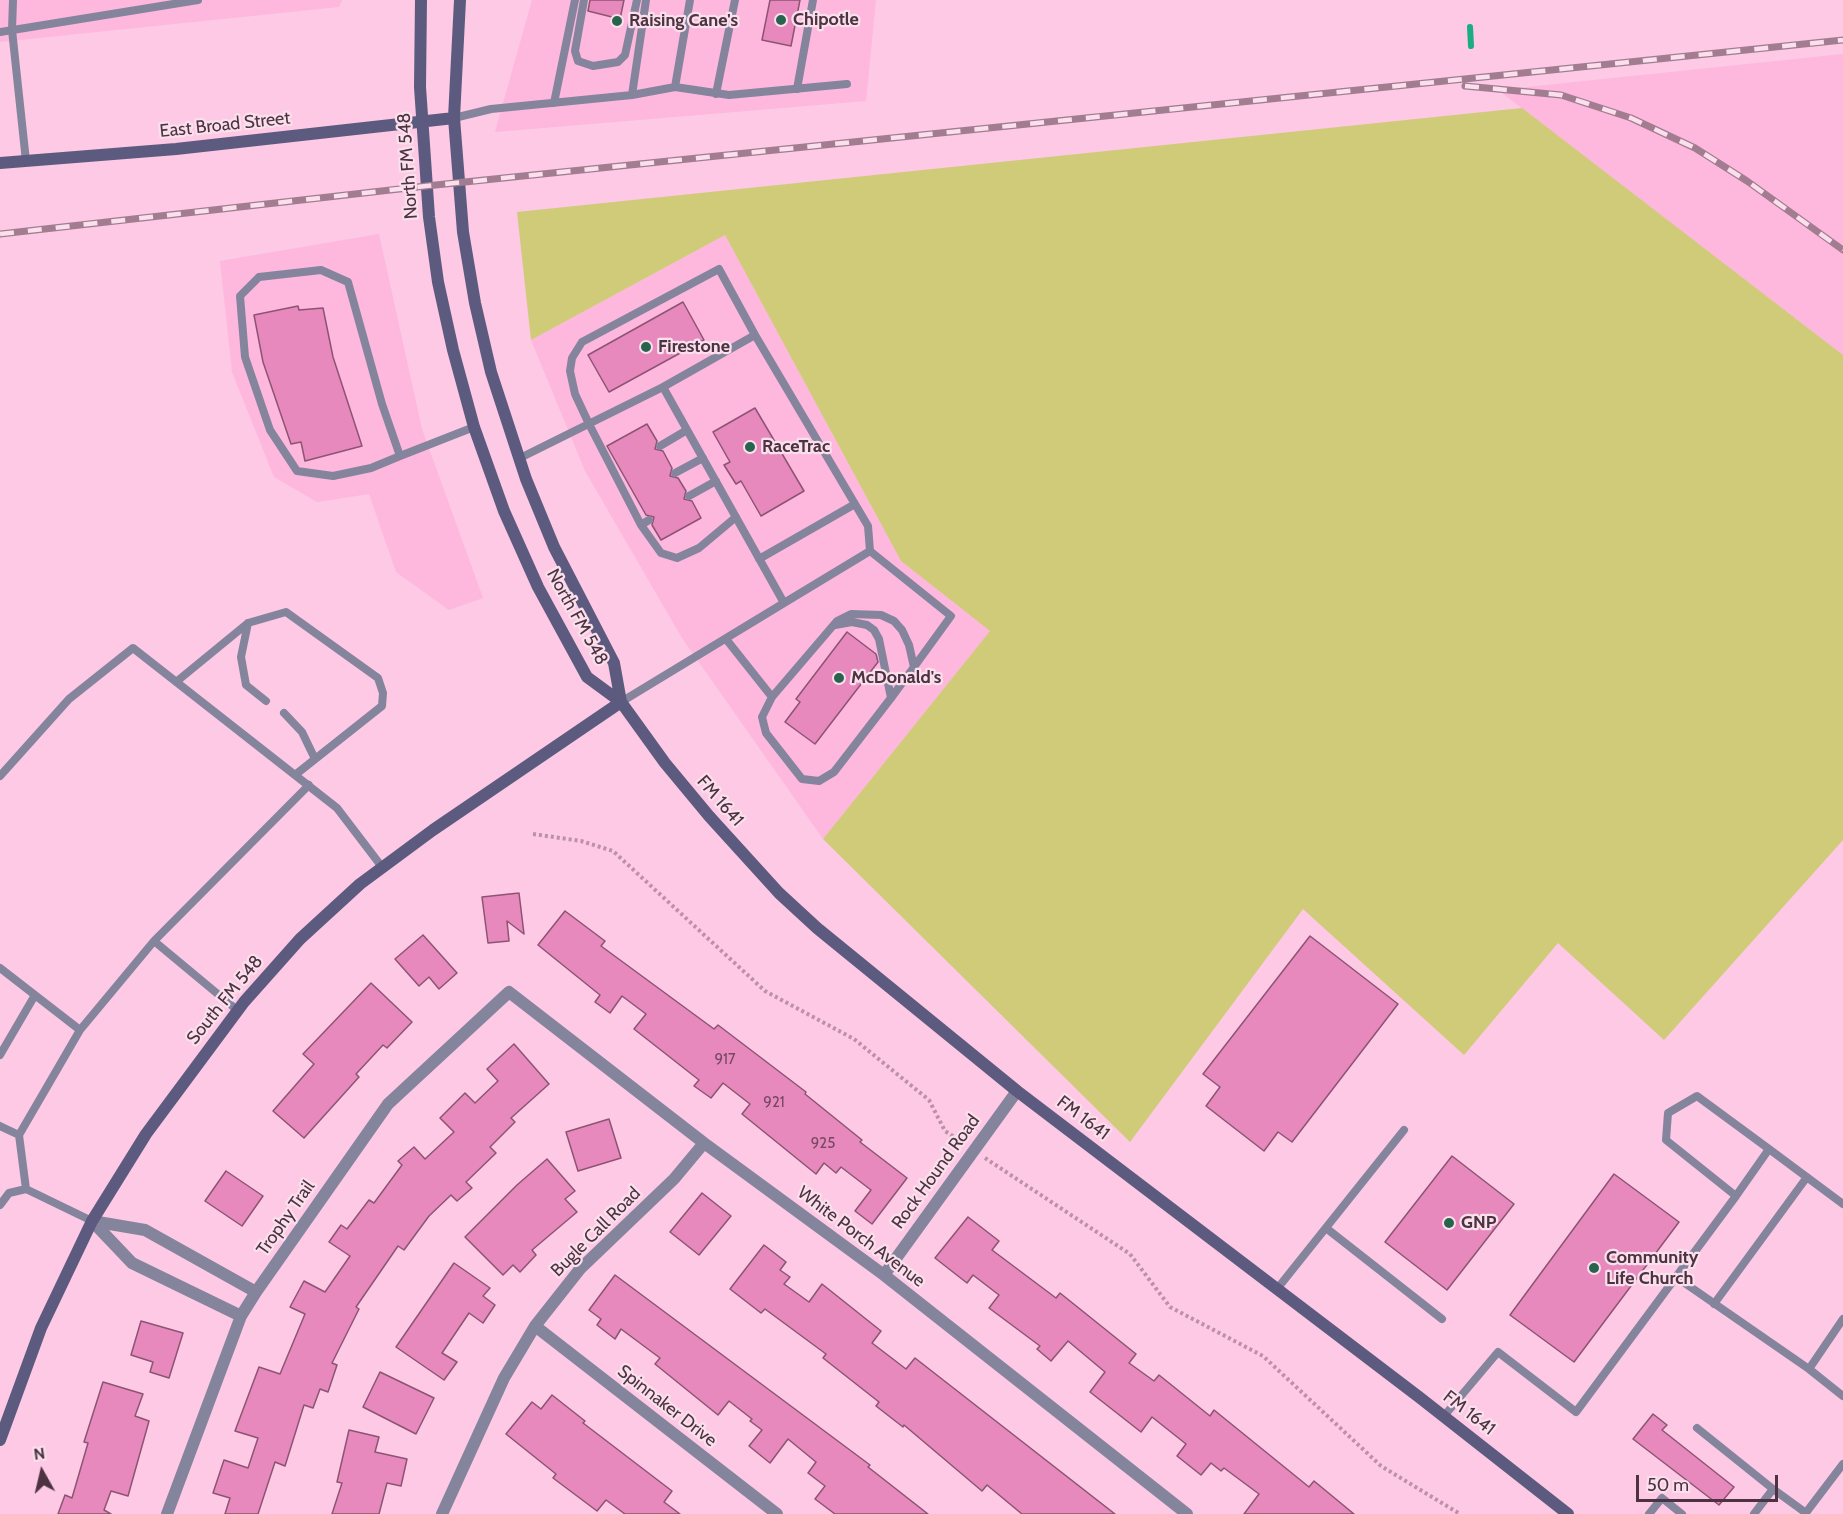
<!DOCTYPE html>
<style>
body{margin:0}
#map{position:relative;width:1843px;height:1514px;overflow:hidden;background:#fdc9e4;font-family:Cabin,sans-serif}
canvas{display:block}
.north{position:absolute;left:12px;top:1442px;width:60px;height:60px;-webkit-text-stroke:4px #fadfec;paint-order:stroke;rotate:352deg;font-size:16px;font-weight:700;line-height:24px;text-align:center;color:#4d3341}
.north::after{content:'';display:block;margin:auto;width:21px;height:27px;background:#4d3341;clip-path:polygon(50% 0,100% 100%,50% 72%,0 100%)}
.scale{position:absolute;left:1636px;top:1475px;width:142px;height:27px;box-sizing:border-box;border:3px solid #4d3341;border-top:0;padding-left:8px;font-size:18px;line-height:21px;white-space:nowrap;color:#4d3341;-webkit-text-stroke:4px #fadfec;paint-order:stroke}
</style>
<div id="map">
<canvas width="1843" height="1514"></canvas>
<div class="north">N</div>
<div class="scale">50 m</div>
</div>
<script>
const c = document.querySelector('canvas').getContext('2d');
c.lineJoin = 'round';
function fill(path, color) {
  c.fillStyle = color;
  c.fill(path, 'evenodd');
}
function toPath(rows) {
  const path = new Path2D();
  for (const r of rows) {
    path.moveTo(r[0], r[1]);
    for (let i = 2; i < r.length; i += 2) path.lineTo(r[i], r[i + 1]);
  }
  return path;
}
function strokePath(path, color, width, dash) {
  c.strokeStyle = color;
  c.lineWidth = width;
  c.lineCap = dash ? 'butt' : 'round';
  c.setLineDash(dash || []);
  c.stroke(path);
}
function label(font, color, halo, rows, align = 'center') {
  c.font = font + ' Cabin,sans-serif';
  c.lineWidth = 4.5;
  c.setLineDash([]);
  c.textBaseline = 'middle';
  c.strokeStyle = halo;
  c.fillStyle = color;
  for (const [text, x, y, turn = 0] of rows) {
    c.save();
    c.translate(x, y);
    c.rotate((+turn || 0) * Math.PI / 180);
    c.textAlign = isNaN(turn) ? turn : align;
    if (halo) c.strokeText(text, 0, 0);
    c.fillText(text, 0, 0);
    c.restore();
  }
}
const built = toPath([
 [0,0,342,0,339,7,0,42],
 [532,0,876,0,866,101,495,132],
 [1843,54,1843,355,1498,90],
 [379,234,422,429,483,598,449,610,396,572,369,494,317,502,274,477,232,372,220,261],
 [725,235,901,561,990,631,823,839,682,638,585,471,531,340]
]);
const green = toPath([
 [1522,108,1843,355,1843,840,1664,1040,1558,943,1464,1055,1303,909,1130,1142,823,839,990,631,901,561,725,235,531,340,517,212]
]);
const stream = toPath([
 [1470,27,1471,46]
]);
const building = toPath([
 [590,0,624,0,620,19,588,11,590,0],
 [770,0,800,0,791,46,762,40,770,0],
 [683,302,704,340,609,392,588,355,683,302],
 [298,306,299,310,323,308,333,357,362,446,305,461,301,442,291,444,263,362,254,315,298,306],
 [755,408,804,491,761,516,741,481,736,484,724,465,730,462,713,432,755,408],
 [647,424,657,441,655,449,663,451,672,468,670,476,678,478,686,491,684,499,692,501,701,518,661,540,652,525,654,517,646,515,607,446,647,424],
 [847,632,876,654,878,662,815,744,785,722,800,702,796,699,847,632],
 [519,893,524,934,507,921,509,941,488,943,482,897,519,893],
 [565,911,605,941,601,946,714,1029,718,1025,806,1092,805,1094,862,1140,860,1142,907,1178,872,1224,855,1211,871,1190,841,1167,836,1173,824,1163,816,1174,742,1114,750,1104,723,1083,711,1098,694,1086,699,1080,634,1029,646,1014,622,996,610,1013,595,1002,600,995,538,945,565,911],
 [423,935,457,973,439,989,429,977,419,986,395,959,423,935],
 [1310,936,1398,1004,1292,1142,1278,1132,1264,1151,1206,1106,1220,1087,1203,1074,1310,936],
 [371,983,412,1022,387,1048,383,1045,356,1074,359,1077,304,1138,273,1111,314,1064,303,1054,371,983],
 [514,1044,549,1084,511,1118,515,1122,490,1147,496,1153,466,1182,472,1188,457,1201,451,1195,429,1216,404,1250,398,1246,356,1307,359,1309,332,1363,337,1365,328,1392,320,1389,313,1408,304,1405,285,1466,275,1462,258,1514,225,1514,230,1498,213,1493,224,1460,248,1468,258,1438,235,1431,259,1367,280,1374,305,1314,290,1307,304,1281,325,1292,350,1256,329,1242,341,1225,347,1229,369,1200,374,1203,402,1165,398,1161,414,1147,425,1159,454,1132,440,1118,465,1093,475,1103,498,1081,487,1069,514,1044],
 [609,1119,621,1158,578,1171,566,1132,609,1119],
 [1452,1156,1514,1204,1447,1290,1385,1242,1452,1156],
 [547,1159,575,1191,565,1199,577,1212,532,1250,536,1255,520,1272,513,1265,503,1275,465,1237,517,1185,547,1159],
 [226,1171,263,1196,242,1226,205,1201,226,1171],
 [1614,1174,1679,1222,1574,1362,1510,1315,1614,1174],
 [702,1193,731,1216,699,1255,670,1232,702,1193],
 [968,1217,999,1241,992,1250,1056,1298,1060,1293,1136,1354,1129,1363,1154,1381,1159,1375,1210,1416,1214,1410,1309,1487,1314,1481,1354,1514,1244,1514,1259,1494,1224,1468,1221,1471,1211,1463,1201,1475,1177,1456,1186,1444,1152,1417,1141,1432,1090,1392,1105,1372,1068,1341,1051,1361,1037,1349,1040,1346,989,1308,999,1295,973,1275,967,1283,935,1258,968,1217],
 [764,1245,786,1262,780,1270,790,1277,784,1284,809,1302,822,1284,881,1331,872,1343,906,1369,915,1358,1115,1514,1022,1514,987,1485,982,1491,904,1425,903,1427,876,1406,879,1402,823,1358,826,1354,765,1309,761,1313,730,1289,764,1245],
 [454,1263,490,1288,483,1296,495,1305,483,1323,469,1313,442,1353,457,1362,444,1380,396,1347,454,1263],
 [615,1275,870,1465,868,1467,928,1514,835,1514,815,1499,825,1486,808,1473,816,1462,788,1439,770,1463,749,1446,762,1430,750,1421,752,1419,729,1401,718,1415,655,1364,660,1358,621,1329,615,1339,597,1325,601,1319,589,1310,615,1275],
 [141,1321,183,1333,169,1378,150,1372,153,1362,131,1355,141,1321],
 [380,1372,434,1398,416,1434,363,1407,380,1372],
 [103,1382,143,1394,135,1416,149,1421,128,1496,111,1491,104,1510,111,1514,58,1514,65,1495,72,1498,88,1443,84,1442,103,1382],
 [552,1395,585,1421,583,1423,672,1491,664,1502,680,1514,625,1514,606,1500,597,1511,553,1478,556,1474,506,1434,532,1402,541,1409,552,1395],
 [1653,1414,1667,1425,1662,1430,1734,1487,1719,1505,1633,1439,1653,1414],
 [349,1430,379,1437,375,1452,407,1459,401,1486,387,1483,379,1514,332,1514,342,1483,337,1482,349,1430]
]);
const path = toPath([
 [533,834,581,841,613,851,765,991,854,1039,929,1100,945,1131,962,1142],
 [985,1158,1130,1254,1170,1307,1263,1356,1381,1466,1460,1514]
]);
const lane = toPath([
 [13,0,12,30,26,161],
 [584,0,575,51,578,61,593,66,618,62,625,55,637,0],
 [0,32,198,0],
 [675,87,729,95,847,84],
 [797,89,813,0],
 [716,94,735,0],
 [632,95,646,0],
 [554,103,575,0],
 [454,118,491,109,632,95,675,87,690,0],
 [663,387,755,335,868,526,870,551,784,603],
 [660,446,687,430],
 [400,456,382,404,348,282,321,270,259,277,240,296,245,357,270,430,297,471,333,476,371,468,400,456,474,427],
 [518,459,663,387,784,603,621,702],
 [675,473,703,458],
 [689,496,716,481],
 [736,517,699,548,677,558,661,553,641,525,589,424,575,394,570,371,572,358,582,342,719,269,755,335],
 [641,525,649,520],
 [870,551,951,616,914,667,891,698,834,772,819,781,802,779,766,733,762,717,772,697,837,621,851,614,881,615,894,621,902,630,909,645,914,667],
 [759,559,855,504],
 [248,623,241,657,246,685,266,701],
 [835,625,852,622,867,625,874,630,879,639,891,698],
 [726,639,772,697],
 [176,682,248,623,286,612,378,678,383,693,382,706,295,775],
 [284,713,302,732,315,759],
 [0,776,69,699,133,648,337,808,382,867],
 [154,941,237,1010],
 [0,968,80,1030,154,941,309,785],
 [0,1055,35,995],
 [0,1126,19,1135],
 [1769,1149,1843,1204],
 [26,1189,19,1135,80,1030],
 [0,1205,9,1193,26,1189,92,1221],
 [1326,1228,1442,1319],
 [1676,1277,1809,1369],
 [1277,1289,1404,1130],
 [1714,1304,1807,1177],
 [1843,1319,1809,1369,1843,1396],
 [1444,1416,1498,1352,1576,1412,1736,1196,1769,1149,1697,1096,1668,1113,1666,1140,1736,1196],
 [1697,1428,1773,1489],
 [1649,1514,1662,1498,1682,1514],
 [1754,1514,1773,1489,1806,1513],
 [1805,1514,1843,1464]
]);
const street = toPath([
 [92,1221,145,1230,256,1292],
 [92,1221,132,1263,241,1316],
 [884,1275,1017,1091],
 [535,1326,777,1514],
 [167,1514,241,1316,256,1292,388,1104,509,992,704,1143,884,1275,1187,1514],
 [442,1514,504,1378,535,1326,580,1269,674,1179,704,1143]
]);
const secondary = toPath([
 [421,0,420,87,429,217,438,282,453,350,474,427,504,511,538,587,587,677,621,702,665,763,709,816,779,893,817,928,1017,1091,1419,1397,1568,1514],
 [460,0,454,118,463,232,475,303,491,372,526,479,554,547,614,663,621,702],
 [0,163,176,149,454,118],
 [0,1440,41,1328,92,1221,146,1134,244,1002,300,939,360,884,433,830,621,702]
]);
const rail = toPath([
 [1465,86,1561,95,1631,118,1695,148,1747,181,1843,250],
 [0,234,426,186,1843,40]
]);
const markers = [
 [781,20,6,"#28634d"],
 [617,21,6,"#28634d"],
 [646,347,6,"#28634d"],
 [750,447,6,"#28634d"],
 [839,678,6,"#28634d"],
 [1449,1223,6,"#28634d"],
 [1594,1268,6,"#28634d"]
];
const numberNames = [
 ["917",725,1060],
 ["921",774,1103],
 ["925",823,1144]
];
const poiNames = [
 ["Chipotle",793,20],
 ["Raising Cane's",629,21],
 ["Firestone",658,347],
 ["RaceTrac",762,447],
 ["McDonald's",851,678],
 ["GNP",1461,1223],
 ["Community",1606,1258],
 ["Life Church",1606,1279]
];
const streetNames = [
 ["East Broad Street",225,125,-6],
 ["North FM 548",408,166,-94],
 ["North FM 548",577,617,61],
 ["FM 1641",720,801,49],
 ["South FM 548",225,1000,-51],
 ["FM 1641",1083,1118,37],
 ["Rock Hound Road",936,1172,-54],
 ["Trophy Trail",286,1218,-55],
 ["Bugle Call Road",596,1232,-45],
 ["White Porch Avenue",861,1237,37],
 ["Spinnaker Drive",667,1406,38],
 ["FM 1641",1469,1413,38]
];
fill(built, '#feb7dd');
fill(green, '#cfcb78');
strokePath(stream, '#1bac81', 6);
fill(building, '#e889be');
strokePath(building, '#8c5473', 1.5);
strokePath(path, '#bc91a7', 4, [3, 3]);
strokePath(lane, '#84849d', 8);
strokePath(street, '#84849d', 12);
strokePath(secondary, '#5c5b7f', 12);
strokePath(rail, '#a27c90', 7);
strokePath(rail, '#fadfec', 4.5, [14]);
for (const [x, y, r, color] of markers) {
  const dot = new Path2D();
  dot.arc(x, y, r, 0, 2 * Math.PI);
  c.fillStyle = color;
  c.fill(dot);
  strokePath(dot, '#fadfec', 2);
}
label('15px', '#744860', null, numberNames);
label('bold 18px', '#4d3341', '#fadfec', poiNames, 'left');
label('18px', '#4d3341', '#fadfec', streetNames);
</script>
